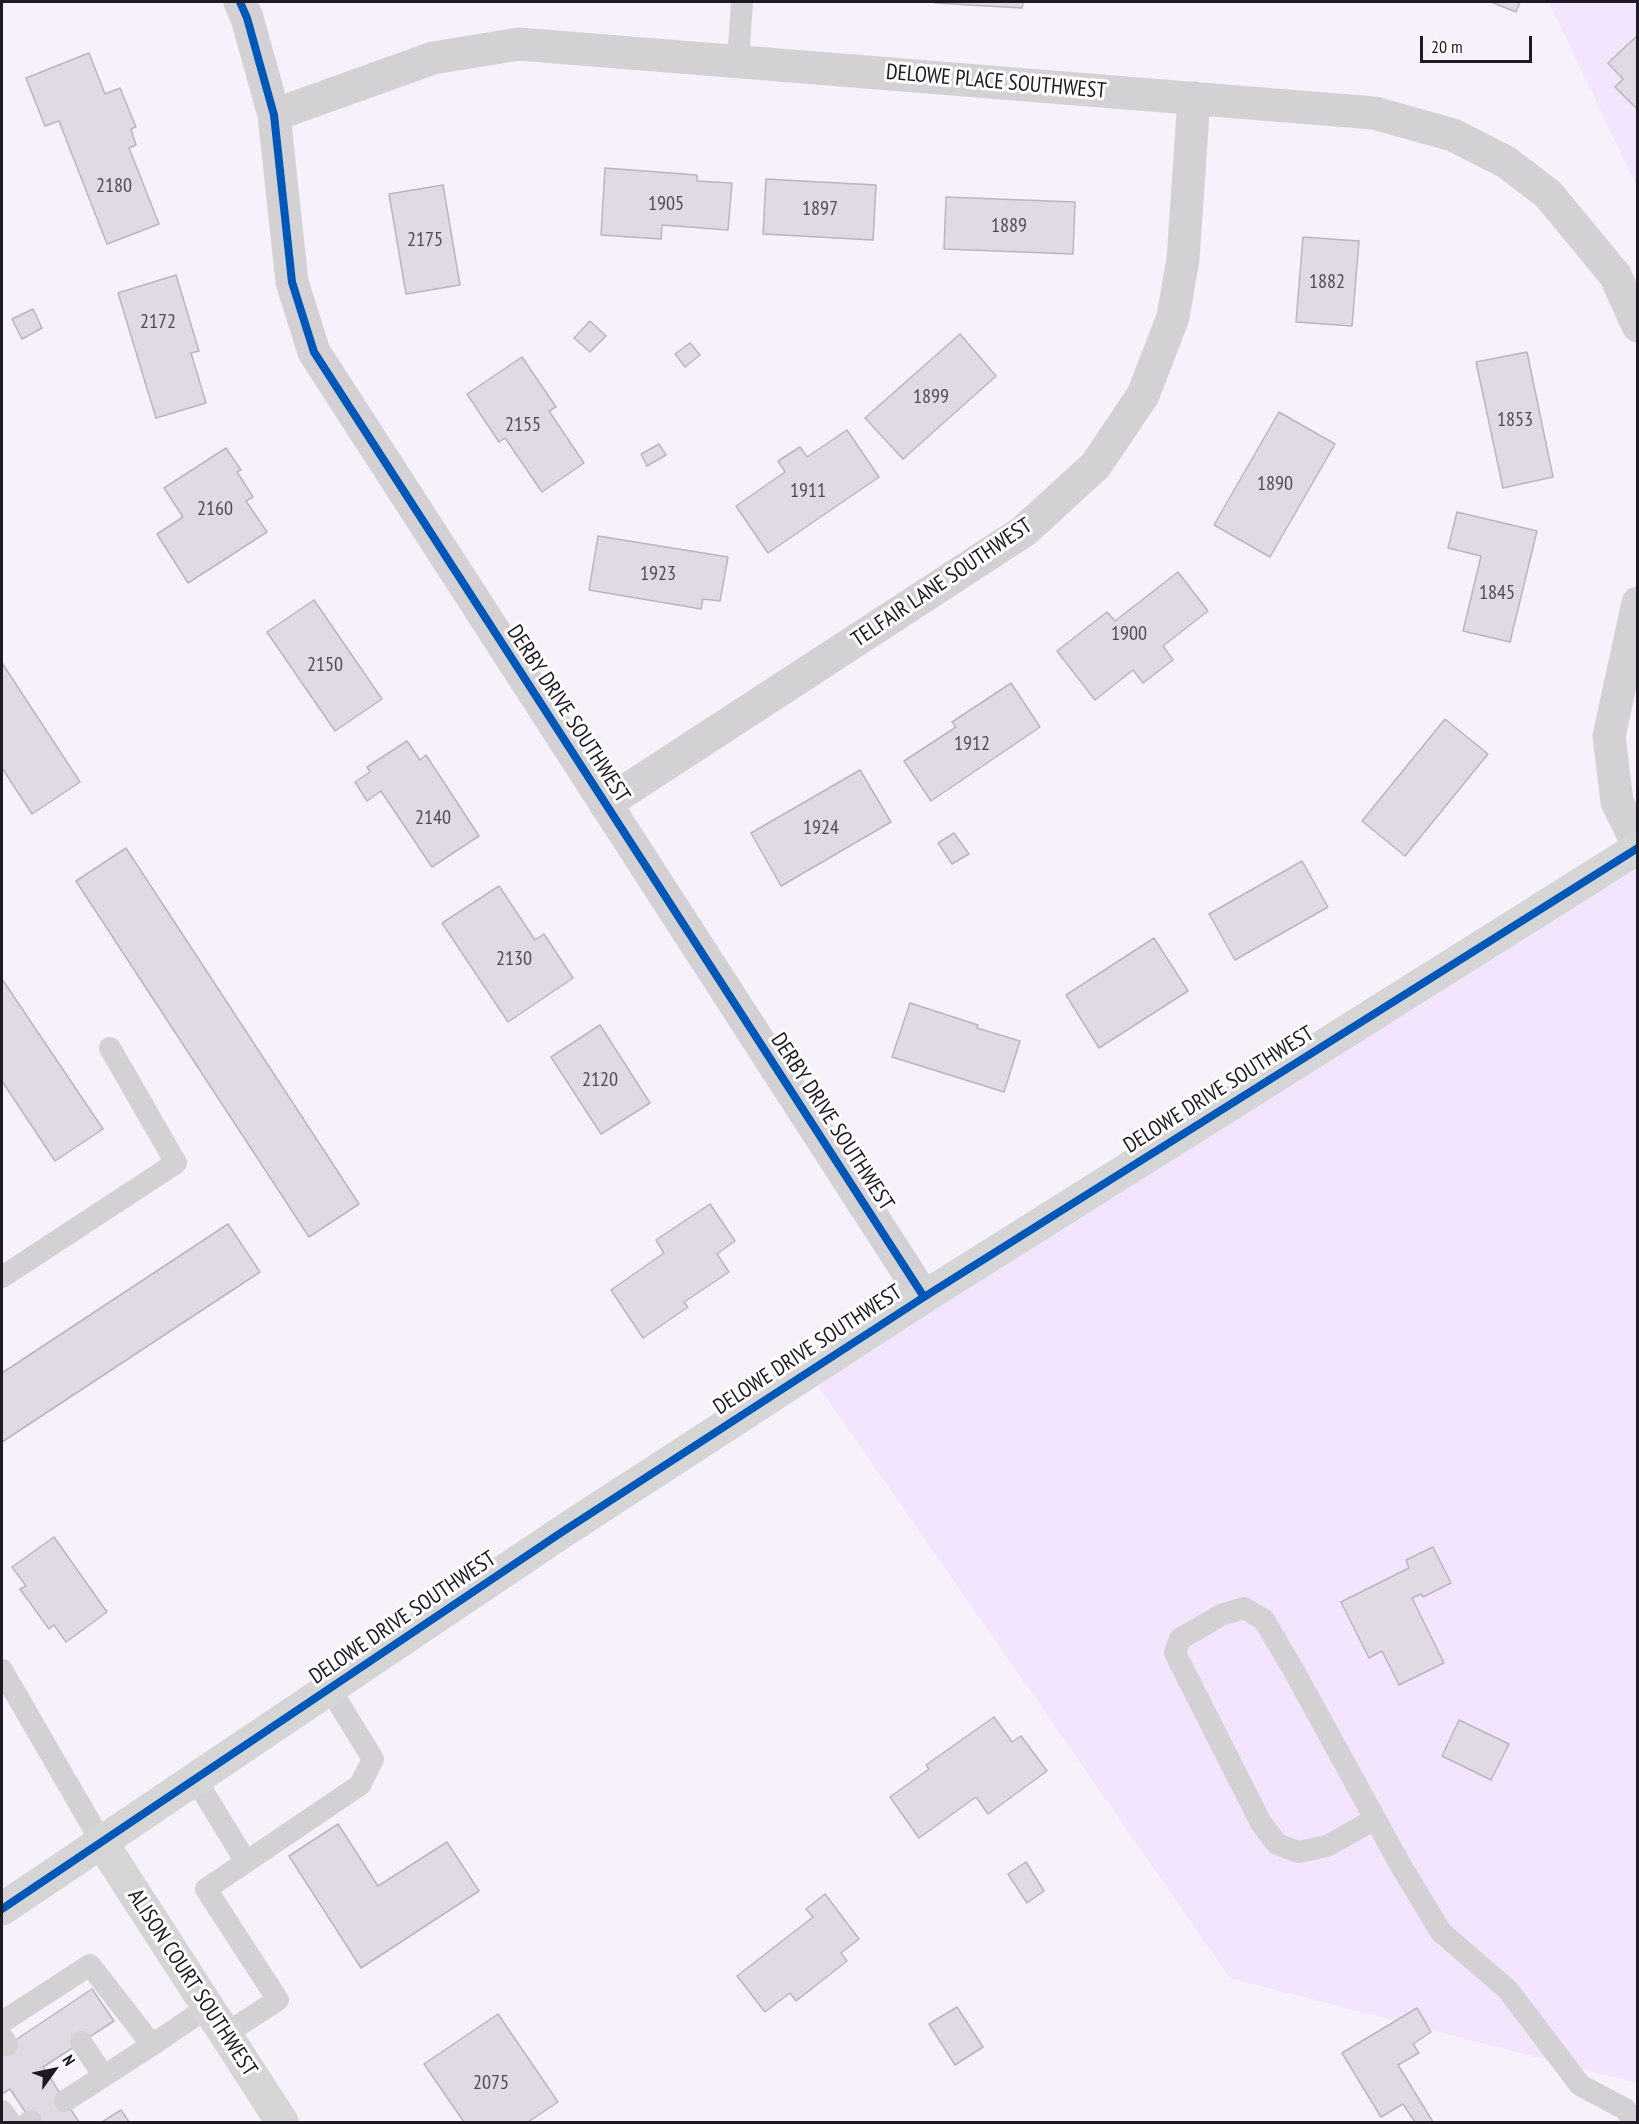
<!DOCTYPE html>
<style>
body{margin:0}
#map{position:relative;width:1639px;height:2124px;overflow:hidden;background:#f6f1fa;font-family:"PT Sans Narrow",sans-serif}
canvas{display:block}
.frame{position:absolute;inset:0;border:3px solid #1e1923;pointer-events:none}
.north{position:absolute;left:24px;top:2040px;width:60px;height:60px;-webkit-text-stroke:4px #fff;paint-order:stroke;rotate:57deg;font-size:16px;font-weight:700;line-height:24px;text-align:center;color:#1e1923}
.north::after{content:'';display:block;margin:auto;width:21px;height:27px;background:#1e1923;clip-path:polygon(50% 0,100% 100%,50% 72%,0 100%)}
.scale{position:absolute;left:1420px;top:36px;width:112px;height:27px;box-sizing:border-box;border:3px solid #1e1923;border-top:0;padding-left:8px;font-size:18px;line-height:21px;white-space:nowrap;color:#1e1923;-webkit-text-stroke:4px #fff;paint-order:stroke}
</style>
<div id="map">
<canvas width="1639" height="2124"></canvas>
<div class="frame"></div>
<div class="north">N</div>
<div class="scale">20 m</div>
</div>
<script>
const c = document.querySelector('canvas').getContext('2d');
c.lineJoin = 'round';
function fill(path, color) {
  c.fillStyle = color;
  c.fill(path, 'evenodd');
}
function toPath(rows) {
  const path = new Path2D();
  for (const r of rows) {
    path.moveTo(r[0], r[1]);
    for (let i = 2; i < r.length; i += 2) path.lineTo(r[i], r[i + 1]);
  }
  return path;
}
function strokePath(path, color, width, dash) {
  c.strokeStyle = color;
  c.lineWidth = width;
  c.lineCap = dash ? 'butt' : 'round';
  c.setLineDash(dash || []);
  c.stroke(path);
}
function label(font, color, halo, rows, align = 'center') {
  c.font = font + ' "PT Sans Narrow",sans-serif';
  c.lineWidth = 6;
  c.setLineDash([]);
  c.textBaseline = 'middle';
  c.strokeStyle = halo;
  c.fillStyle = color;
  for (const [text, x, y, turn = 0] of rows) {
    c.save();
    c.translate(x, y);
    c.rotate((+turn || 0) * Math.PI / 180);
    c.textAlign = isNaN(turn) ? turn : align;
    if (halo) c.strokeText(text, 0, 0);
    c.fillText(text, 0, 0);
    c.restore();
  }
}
const built = toPath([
 [1549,2,1637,2,1637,187],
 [1637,869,1637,2083,1230,1978,808,1371]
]);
const building = toPath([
 [935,2,1023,2,1022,8,935,3,935,2],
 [1491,2,1520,2,1516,12,1491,2],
 [1638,35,1638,110,1615,87,1623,79,1608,63,1638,35],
 [89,53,105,94,120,88,136,127,131,129,136,145,129,148,159,224,107,244,59,121,45,126,26,78,89,53],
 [605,168,697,175,697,181,732,183,728,230,662,225,661,239,601,235,605,168],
 [766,179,876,185,873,240,763,234,766,179],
 [443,185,460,285,406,294,389,194,443,185],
 [946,197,1075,202,1073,254,944,249,946,197],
 [1303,237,1359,241,1352,326,1296,322,1303,237],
 [176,275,199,351,191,353,206,403,156,418,118,293,176,275],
 [33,309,42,328,22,339,12,319,33,309],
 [590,321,606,336,590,352,574,338,590,321],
 [960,334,996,376,903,459,865,418,960,334],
 [690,343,700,355,685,367,675,354,690,343],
 [1527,352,1553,477,1503,488,1476,362,1527,352],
 [522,357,556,407,549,411,584,463,542,492,505,438,499,442,467,394,522,357],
 [1279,412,1335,444,1270,557,1214,525,1279,412],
 [847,430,879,477,768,553,736,506,785,472,778,461,800,447,807,457,847,430],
 [659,444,666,455,647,466,641,454,659,444],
 [226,448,241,470,237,472,253,497,246,501,267,532,188,583,157,534,183,517,164,488,226,448],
 [1457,512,1537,531,1510,642,1463,631,1481,556,1448,548,1457,512],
 [598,536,728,557,720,601,703,599,701,609,589,590,598,536],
 [1178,572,1208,611,1163,646,1173,660,1143,683,1133,670,1095,700,1057,651,1107,612,1115,621,1178,572],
 [314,600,382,699,335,731,267,632,314,600],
 [2,663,80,782,32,814,2,768,2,663],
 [1011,683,1040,727,931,801,904,761,956,727,952,722,1011,683],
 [1445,719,1488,754,1405,856,1362,821,1445,719],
 [407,741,420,760,426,755,479,836,432,867,381,791,367,801,355,782,370,772,367,767,407,741],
 [860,770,891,822,781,886,751,833,860,770],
 [954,833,969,854,952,864,938,843,954,833],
 [126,848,359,1204,309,1237,76,881,126,848],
 [1302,861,1328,907,1235,960,1209,914,1302,861],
 [499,886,535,940,544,934,573,978,508,1022,442,923,499,886],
 [1154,938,1188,991,1099,1048,1066,995,1154,938],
 [2,979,103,1129,55,1161,2,1081,2,979],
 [910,1003,978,1025,977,1028,1020,1041,1004,1092,892,1057,910,1003],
 [600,1025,650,1103,601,1134,551,1057,600,1025],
 [710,1204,735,1241,717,1254,729,1272,684,1302,688,1307,643,1338,611,1290,664,1253,656,1240,710,1204],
 [228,1224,260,1272,2,1442,2,1373,228,1224],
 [54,1537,107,1612,66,1642,54,1625,49,1629,20,1589,26,1586,12,1567,54,1537],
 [1433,1547,1451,1583,1423,1597,1421,1594,1412,1598,1444,1663,1399,1685,1382,1651,1369,1658,1341,1602,1409,1568,1406,1560,1433,1547],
 [994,1717,1012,1742,1021,1736,1047,1771,988,1814,976,1797,919,1838,890,1797,929,1769,926,1765,994,1717],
 [1459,1720,1509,1744,1491,1780,1442,1756,1459,1720],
 [338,1824,378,1886,447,1842,479,1891,361,1968,289,1856,338,1824],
 [1026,1862,1044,1891,1027,1903,1008,1874,1026,1862],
 [825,1894,859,1939,841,1953,847,1961,796,2001,790,1993,765,2012,737,1976,813,1917,806,1909,825,1894],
 [92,1989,114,2021,43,2067,79,2122,32,2122,10,2089,2,2094,2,2049,92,1989],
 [957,2007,983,2047,955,2065,929,2024,957,2007],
 [1417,2008,1431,2032,1413,2044,1419,2053,1398,2065,1433,2122,1415,2122,1403,2104,1381,2117,1342,2053,1417,2008],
 [498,2014,558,2102,528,2122,464,2122,424,2064,498,2014],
 [121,2110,129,2122,102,2122,121,2110]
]);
const lane = toPath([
 [738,61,742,2],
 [2,1277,176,1163,110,1048],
 [2,1670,102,1843],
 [196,1780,246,1862],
 [1375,1819,1327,1846,1298,1852,1277,1844,1261,1823,1175,1653,1180,1639,1221,1615,1244,1608,1264,1620,1294,1671,1401,1866,1441,1932,1508,1990,1580,2085,1625,2109,1634,2122],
 [2,2022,90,1965,152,2045,208,2007],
 [225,2034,278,2000,206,1889,360,1785,373,1759,330,1689],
 [2,2037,7,2045],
 [81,2042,103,2075],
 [65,2101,152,2045],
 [2,2111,10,2122],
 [29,2122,31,2121]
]);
const street = toPath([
 [240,2,247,18,274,115,292,282,314,352,924,1297],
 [274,115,433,58,519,44,1374,113,1453,135,1506,162,1548,194,1615,275,1638,326],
 [1638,603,1609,736,1617,802,1638,844],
 [605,804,1024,531,1096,465,1143,395,1173,317,1183,259,1194,98]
]);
const secondary = toPath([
 [102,1843,282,2122],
 [2,1909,562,1532,924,1297,1638,848]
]);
const cycleway = toPath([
 [240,2,247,18,274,115,292,282,314,352,924,1297],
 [2,1909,562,1532,924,1297,1638,848]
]);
const numberNames = [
 ["2180",114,186],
 ["1905",666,204],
 ["1897",820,209],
 ["1889",1009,226],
 ["2175",425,240],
 ["1882",1327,282],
 ["2172",158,322],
 ["1899",931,397],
 ["1853",1515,420],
 ["2155",523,425],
 ["1890",1275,484],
 ["1911",808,491],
 ["2160",215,509],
 ["1923",658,574],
 ["1845",1497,593],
 ["1900",1129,634],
 ["2150",325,665],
 ["1912",972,744],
 ["2140",433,818],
 ["1924",821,828],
 ["2130",514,959],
 ["2120",600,1080],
 ["2075",491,2083]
];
const streetNames = [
 ["DELOWE PLACE SOUTHWEST",996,82,5],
 ["TELFAIR LANE SOUTHWEST",942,583,-34],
 ["DERBY DRIVE SOUTHWEST",568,714,57],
 ["DELOWE DRIVE SOUTHWEST",1219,1090,-32],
 ["DERBY DRIVE SOUTHWEST",832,1122,57],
 ["DELOWE DRIVE SOUTHWEST",808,1350,-33],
 ["DELOWE DRIVE SOUTHWEST",403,1618,-34],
 ["ALISON COURT SOUTHWEST",192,1983,57]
];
fill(built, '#f2e5fd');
fill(building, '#e0dae5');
strokePath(building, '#bab5bf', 1.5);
strokePath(lane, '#d3d1d4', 22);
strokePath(street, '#d3d1d4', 33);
strokePath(secondary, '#d6d5d5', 33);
strokePath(cycleway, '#0057b8', 8);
label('20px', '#504a54', null, numberNames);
label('22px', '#1e1923', '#fff', streetNames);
</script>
